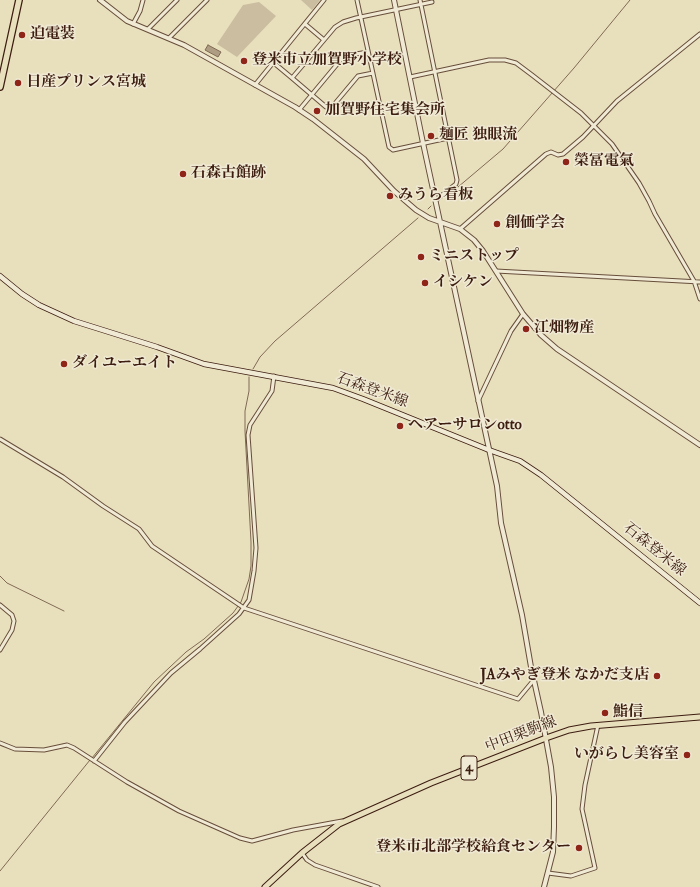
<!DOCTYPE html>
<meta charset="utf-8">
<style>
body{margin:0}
canvas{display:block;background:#e8dfbd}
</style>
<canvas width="700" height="887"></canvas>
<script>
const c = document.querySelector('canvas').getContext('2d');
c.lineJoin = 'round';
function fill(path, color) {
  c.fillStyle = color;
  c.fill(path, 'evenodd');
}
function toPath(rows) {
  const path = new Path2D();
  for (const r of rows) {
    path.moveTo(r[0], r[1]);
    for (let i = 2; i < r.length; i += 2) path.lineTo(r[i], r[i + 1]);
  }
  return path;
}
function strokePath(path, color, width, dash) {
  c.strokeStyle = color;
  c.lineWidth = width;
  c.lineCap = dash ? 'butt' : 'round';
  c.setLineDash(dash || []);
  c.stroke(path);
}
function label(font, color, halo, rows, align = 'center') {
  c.font = font + ' "IM FELL Double Pica","Noto Serif JP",serif';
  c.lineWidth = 3;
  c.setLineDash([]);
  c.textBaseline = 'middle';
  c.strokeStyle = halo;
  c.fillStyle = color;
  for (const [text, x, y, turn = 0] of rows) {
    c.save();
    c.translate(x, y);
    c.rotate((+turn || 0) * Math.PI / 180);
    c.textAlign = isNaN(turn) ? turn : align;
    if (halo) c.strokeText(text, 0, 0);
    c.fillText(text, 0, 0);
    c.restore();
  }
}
const green = toPath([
 [301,0,320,0,312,10],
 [259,2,276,16,237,57,217,44,243,5]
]);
const water = toPath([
 [208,45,221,52,218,57,205,50,208,45]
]);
const stream = toPath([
 [440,199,458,187,503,149,574,68,630,0],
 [428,209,431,206],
 [253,369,260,357,275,341,418,218],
 [0,576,7,583,64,611],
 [92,758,154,682,186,652,204,639,233,613,241,602,249,579,251,566,251,542,245,431,245,411,249,391,249,377],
 [0,871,90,760]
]);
const minor = toPath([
 [357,0,389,147,393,150,448,138],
 [420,0,457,180,456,184,436,200],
 [133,24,140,11,143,0],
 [305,24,324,40],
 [148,29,177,0],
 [169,38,207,0],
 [274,63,292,78,335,27,343,22,356,18,432,2],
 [410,77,489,60,505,60,516,63,532,75,581,113,612,144,639,183,649,201,655,214,694,281,700,299],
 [292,78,326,107,332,107,358,76,373,73],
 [255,85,324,0],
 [299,110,344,56,368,52],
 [460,229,546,154,551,152,558,155,563,154,583,137,617,101,700,34],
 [496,271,700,282],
 [478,401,511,331,523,314],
 [0,439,63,477,103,506,139,529,152,546,244,608,518,699,533,681],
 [0,605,12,615,14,621,12,630,0,650],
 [0,743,15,749,44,750,67,745,74,748,127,782,179,811,240,838,252,841,293,830,342,821],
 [94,761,125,722,171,673,200,649,239,614,249,600,254,571,256,548,248,435,250,425,272,391,274,376],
 [302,853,307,860,315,865,378,887],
 [548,873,571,876,595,868,582,809,585,785,598,725]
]);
const tertiary = toPath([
 [100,0,127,21,184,45,295,107,313,119,364,159,394,191,416,210,429,218,460,229,474,240,483,251,523,314,541,335,557,349,700,445],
 [394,0,423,143,497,486,501,523,522,615,531,667,541,712,551,767,554,797,554,827,553,852,544,887]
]);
const secondary = toPath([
 [0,276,22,294,39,305,74,321,157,347,204,364,333,388,363,399,489,450,520,461,541,475,700,603]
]);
const primary = toPath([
 [265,887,302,853,339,824,431,783,546,738,569,730,591,726,700,717]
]);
const trunk = toPath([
 [0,87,19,0]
]);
const markers = [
 [22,35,4,"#8f2418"],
 [244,61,4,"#8f2418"],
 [18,83,4,"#8f2418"],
 [317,111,4,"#8f2418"],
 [431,136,4,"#8f2418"],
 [566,162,4,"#8f2418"],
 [183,174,4,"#8f2418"],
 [390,196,4,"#8f2418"],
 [497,224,4,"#8f2418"],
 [421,257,4,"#8f2418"],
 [425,283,4,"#8f2418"],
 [526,329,4,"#8f2418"],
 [64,364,4,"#8f2418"],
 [400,426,4,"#8f2418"],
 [657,676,4,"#8f2418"],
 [605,713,4,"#8f2418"],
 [687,755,4,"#8f2418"],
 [579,848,4,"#8f2418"]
];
const shields = [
 [469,768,16]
];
const shieldNames = [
 ["4",469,768]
];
const poiNames = [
 ["迫電装",30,35],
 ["登米市立加賀野小学校",252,61],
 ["日産プリンス宮城",26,83],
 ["加賀野住宅集会所",325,111],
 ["麺匠 独眼流",439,136],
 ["榮冨電氣",574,162],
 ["石森古館跡",191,174],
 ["みうら看板",398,196],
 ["創価学会",505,224],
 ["ミニストップ",429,257],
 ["イシケン",433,283],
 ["江畑物産",534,329],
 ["ダイユーエイト",72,364],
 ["ヘアーサロンotto",408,426],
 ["JAみやぎ登米 なかだ支店",649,676,"right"],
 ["鮨信",613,713],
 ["いがらし美容室",679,755,"right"],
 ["登米市北部学校給食センター",571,848,"right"]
];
const streetNames = [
 ["石森登米線",372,391,20],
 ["石森登米線",654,550,39],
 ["中田栗駒線",521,735,-21]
];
fill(green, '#cbbea0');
fill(water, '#ae9d82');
strokePath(water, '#806a54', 1);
strokePath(stream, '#806a54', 1);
strokePath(minor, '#674e3b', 5);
strokePath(tertiary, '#674e3b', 6);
strokePath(secondary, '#3c1d10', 6);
strokePath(primary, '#3c1d10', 7);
strokePath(trunk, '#3c1d10', 8);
strokePath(minor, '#f0ead4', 3);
strokePath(tertiary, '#f0ead4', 4);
strokePath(secondary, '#f0ead4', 4.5);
strokePath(primary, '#e8dfbd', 5);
strokePath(trunk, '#e8dfbd', 5.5);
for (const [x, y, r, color] of markers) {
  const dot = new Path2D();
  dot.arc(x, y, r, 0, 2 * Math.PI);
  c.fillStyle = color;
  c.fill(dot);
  strokePath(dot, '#f0ead4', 1.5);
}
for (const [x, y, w] of shields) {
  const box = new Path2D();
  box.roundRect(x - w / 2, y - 12, w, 24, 3);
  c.fillStyle = '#f0ead4';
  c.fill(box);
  strokePath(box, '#3c1d10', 1);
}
label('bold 14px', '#3c1d10', null, shieldNames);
label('bold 15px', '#3c1d10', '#f0ead4', poiNames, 'left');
label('15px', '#3c1d10', '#f0ead4', streetNames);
</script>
